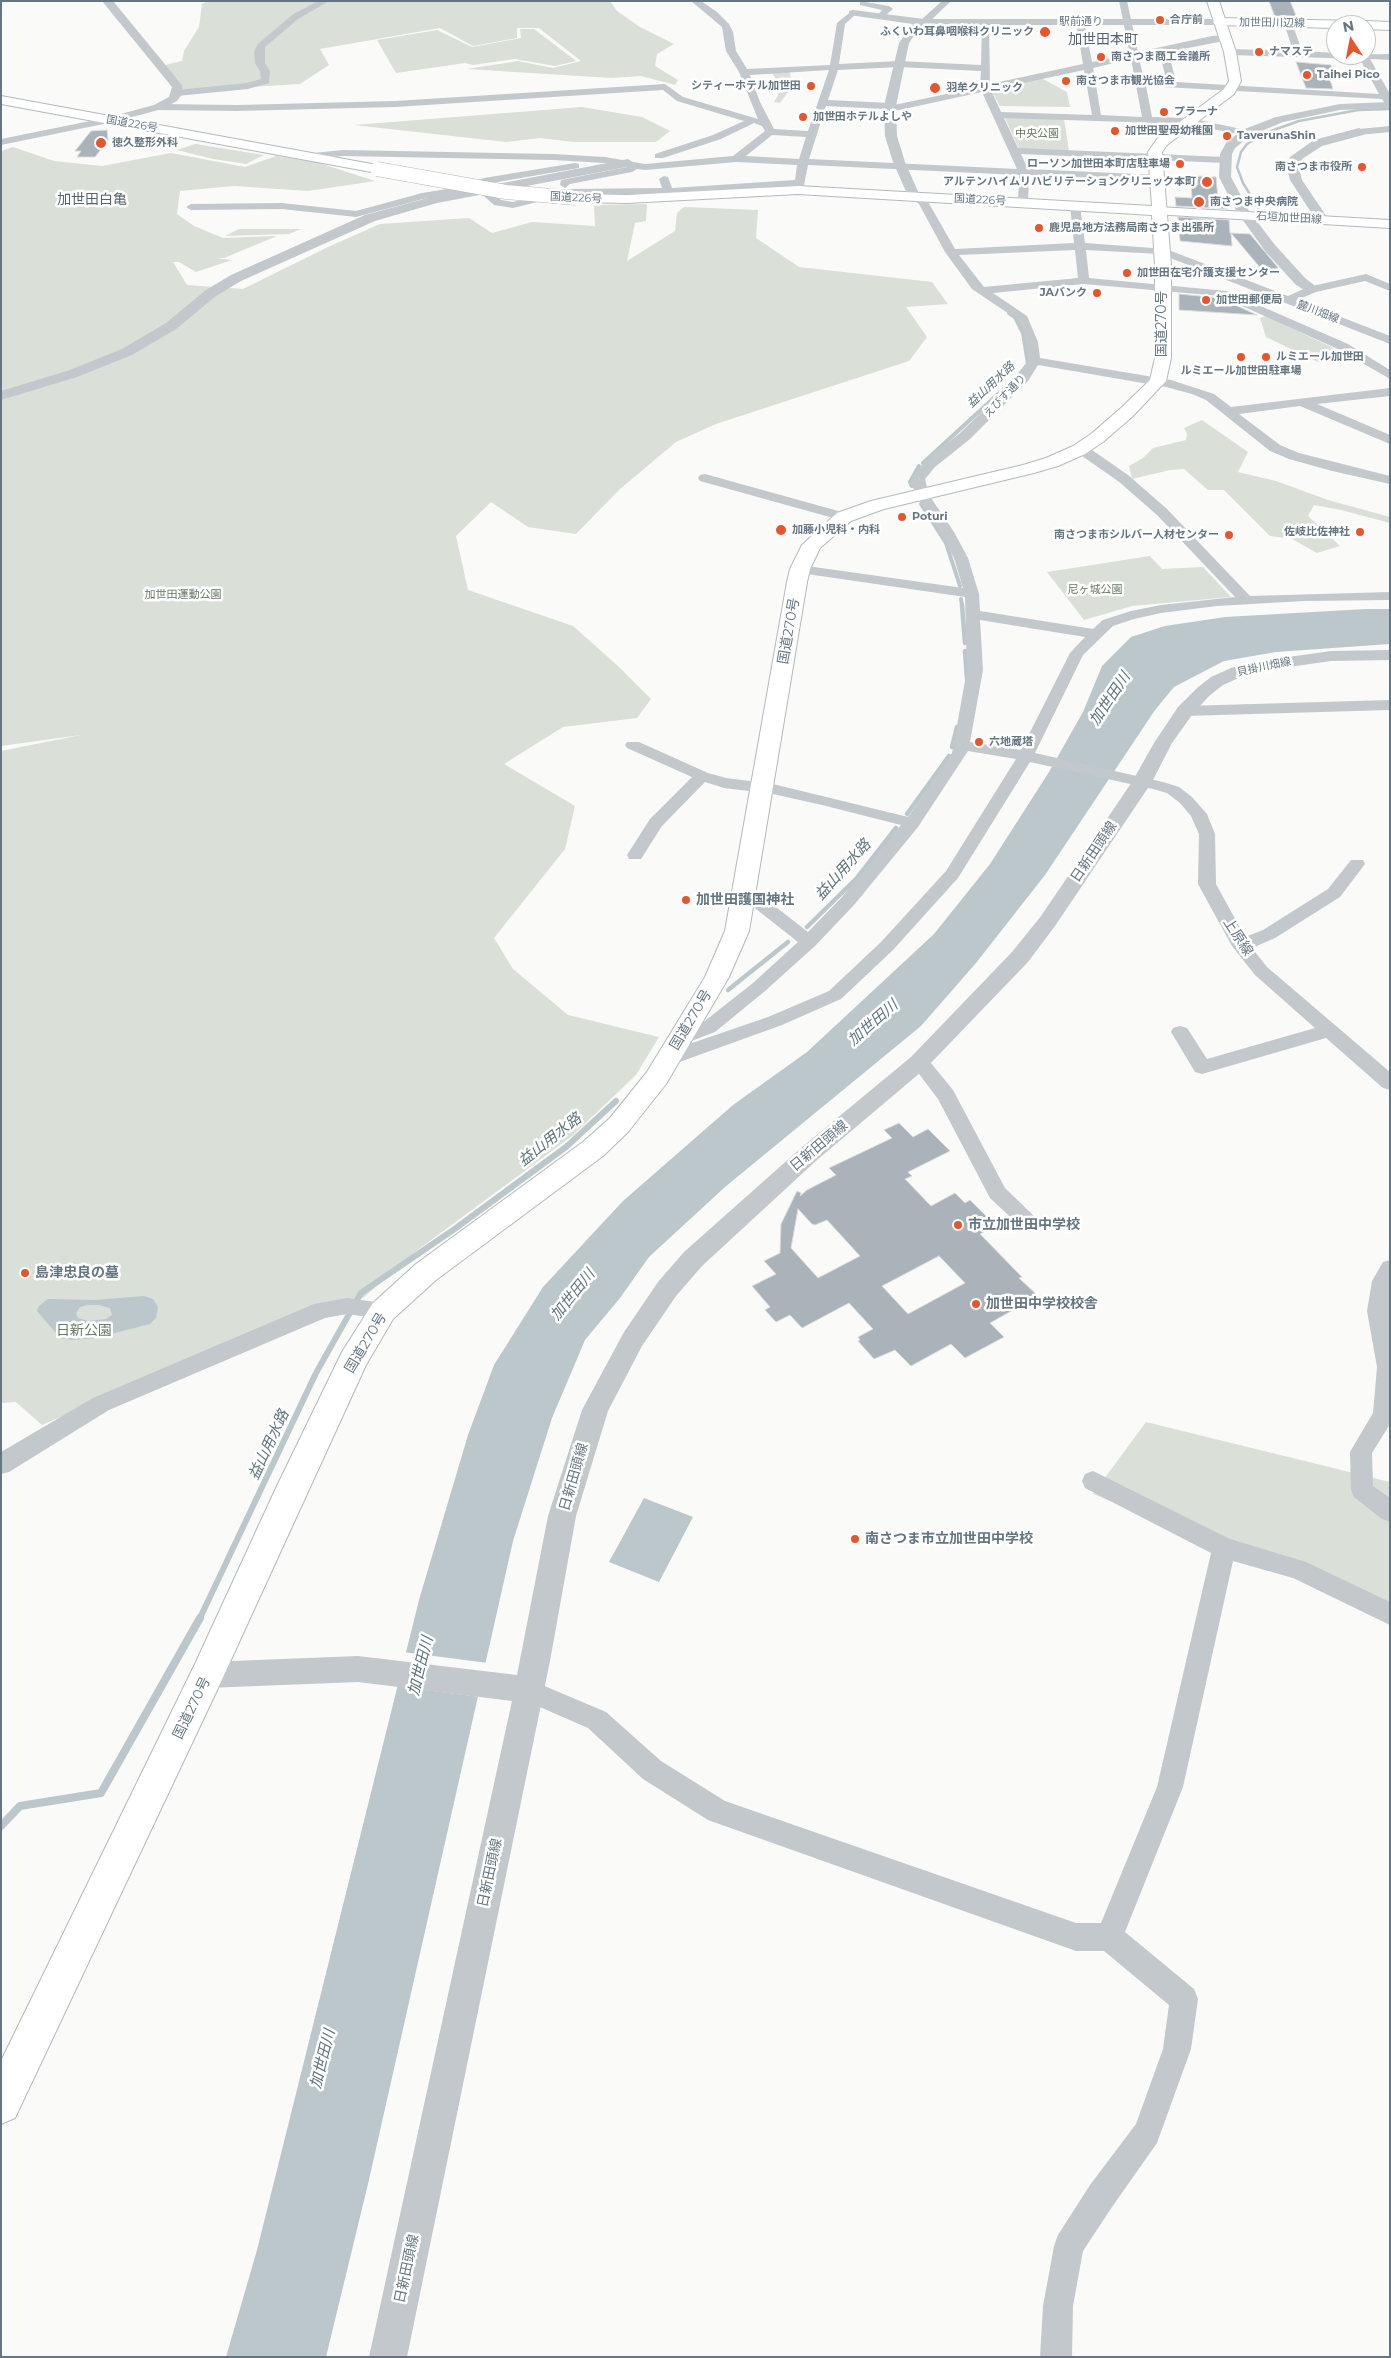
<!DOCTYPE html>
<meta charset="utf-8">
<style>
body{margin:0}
#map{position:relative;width:1391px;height:2358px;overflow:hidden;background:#fafaf8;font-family:Montserrat,sans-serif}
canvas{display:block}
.frame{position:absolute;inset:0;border:2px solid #657683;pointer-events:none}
.north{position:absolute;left:1326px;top:15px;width:50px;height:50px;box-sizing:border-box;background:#fff;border:1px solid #c1c8cd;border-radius:50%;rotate:349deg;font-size:14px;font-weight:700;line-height:20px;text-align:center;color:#657683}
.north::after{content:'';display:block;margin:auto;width:18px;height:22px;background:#e4572e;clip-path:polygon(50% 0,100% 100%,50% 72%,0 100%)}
</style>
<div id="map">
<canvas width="1391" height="2358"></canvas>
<div class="frame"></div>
<div class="north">N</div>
</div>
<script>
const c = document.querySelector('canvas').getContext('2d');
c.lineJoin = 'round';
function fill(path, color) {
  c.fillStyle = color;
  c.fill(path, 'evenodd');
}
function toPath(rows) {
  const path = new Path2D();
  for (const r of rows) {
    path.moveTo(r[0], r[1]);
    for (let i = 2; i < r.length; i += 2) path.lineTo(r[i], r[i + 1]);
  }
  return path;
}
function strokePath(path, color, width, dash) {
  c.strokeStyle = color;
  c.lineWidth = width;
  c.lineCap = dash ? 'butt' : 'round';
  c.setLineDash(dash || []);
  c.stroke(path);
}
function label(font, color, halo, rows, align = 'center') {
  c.font = font + ' Montserrat,"Noto Sans JP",sans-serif';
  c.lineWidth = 5;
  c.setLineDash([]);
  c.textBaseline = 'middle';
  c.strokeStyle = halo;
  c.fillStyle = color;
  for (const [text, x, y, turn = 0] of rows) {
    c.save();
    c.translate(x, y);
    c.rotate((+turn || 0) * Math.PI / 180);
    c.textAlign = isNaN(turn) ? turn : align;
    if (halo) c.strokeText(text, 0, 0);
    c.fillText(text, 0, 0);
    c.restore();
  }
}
const green = toPath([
 [208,1,610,1,617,11,640,27,674,44,657,54,655,66,678,80,675,85,641,76,611,78,467,69,518,61,553,68,581,61,539,28,517,28,517,38,473,46,440,28,320,49,329,65,300,84,183,91,181,84,165,65,182,61,184,51,199,27,202,4],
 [520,29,534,29,576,61,555,66,515,59,473,65,465,63,396,73,377,40,437,30,472,47,521,38],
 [790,72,791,82,788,92,780,103,774,102,782,88,772,73],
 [1041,78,1067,92,1070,107,1000,106,991,90],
 [582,107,642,117,670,131,656,142,574,142,540,138,506,142,354,125],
 [1008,117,1064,119,1069,151,1019,149,1005,118],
 [195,144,196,144,264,155,246,164,213,159,177,150],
 [13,147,54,161,102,166,171,153,245,167,276,156,316,162,375,181,308,191,234,186,180,191,177,214,194,226,223,238,277,236,224,258,216,258,232,260,196,272,179,262,173,262,187,285,243,289,328,247,380,224,469,218,492,233,532,222,595,226,594,205,647,204,646,221,635,223,627,261,675,231,677,213,684,207,758,210,756,238,799,267,932,282,948,304,906,307,927,337,909,361,716,424,676,442,620,489,576,534,528,527,491,502,456,536,468,590,573,626,618,666,651,699,637,718,563,727,504,764,575,806,565,849,494,938,513,969,568,1015,659,1037,636,1075,572,1136,419,1249,363,1298,343,1301,277,1323,42,1425,16,1402,1,1403,1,751,81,735,1,746,1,151],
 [239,229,301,229,289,234,225,236],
 [1266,316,1310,337,1351,356,1318,362,1266,337,1260,318],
 [1202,420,1248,452,1238,472,1276,481,1328,500,1390,517,1390,523,1341,510,1314,505,1308,516,1340,546,1317,553,1292,539,1270,536,1224,490,1208,490,1184,469,1170,470,1132,479,1129,466,1143,458,1153,448,1186,440,1187,434,1184,428],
 [1150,556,1162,569,1203,567,1231,597,1132,606,1084,620,1047,572],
 [1146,1422,1390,1482,1390,1614,1093,1494]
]);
const water = toPath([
 [1366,609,1390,609,1390,644,1276,652,1224,661,1174,687,1155,710,1045,875,976,963,921,1026,725,1187,649,1257,620,1298,585,1340,552,1418,513,1541,368,2184,326,2357,226,2357,257,2250,419,1600,468,1435,494,1365,543,1287,623,1201,733,1105,807,1052,934,934,990,864,1049,772,1083,712,1102,666,1131,637,1165,626,1225,617],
 [144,1296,153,1299,158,1307,156,1318,150,1324,95,1338,73,1340,60,1338,37,1311,39,1306,48,1299,95,1300],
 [88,1305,99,1305,110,1308,112,1315,106,1319,88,1321,78,1318,76,1313,80,1307],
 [644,1498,693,1517,659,1582,609,1562]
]);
const pier = toPath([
 [403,1652,488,1663,480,1697,395,1686]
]);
const streamFar4 = toPath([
 [1260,211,1243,183,1237,167,1241,152,1247,144,1268,132,1299,121,1358,110,1390,109]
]);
const streamFar3 = toPath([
 [923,463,1020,374,1028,364,1023,333,1015,317,1009,313],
 [912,486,910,482,919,466],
 [921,504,946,543,960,586],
 [961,599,962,606]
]);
const streamFar2 = toPath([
 [962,605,965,643],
 [965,651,967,679],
 [952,747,957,727],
 [907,814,949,756],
 [807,927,857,878,896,828],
 [728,990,788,942]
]);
const streamFar1 = toPath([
 [199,1620,316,1373,361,1293,456,1228,566,1147,616,1101]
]);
const stream = toPath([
 [1,1826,20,1806,101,1793,200,1618]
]);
const building = toPath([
 [1269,1,1290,1,1297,18,1275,17,1269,1],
 [1296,62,1331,65,1337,77,1330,80,1333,89,1306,88,1296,62],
 [107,130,108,140,95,157,77,157,81,151,75,151,91,131,107,130],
 [1197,176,1216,177,1218,199,1227,199,1228,209,1176,206,1175,197,1192,198,1191,184,1198,185,1197,176],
 [1178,217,1229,220,1230,233,1250,234,1280,270,1263,271,1231,233,1232,246,1180,241,1178,217],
 [1179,294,1220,298,1257,315,1179,310,1179,294],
 [899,1123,913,1137,928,1129,950,1151,908,1172,912,1176,905,1179,931,1206,955,1193,965,1203,970,1200,996,1226,980,1234,1022,1277,1019,1278,1036,1294,1036,1297,990,1323,1004,1337,965,1358,951,1344,911,1366,895,1350,874,1359,858,1341,860,1340,858,1337,873,1329,849,1303,802,1328,790,1315,776,1322,765,1310,770,1307,752,1286,776,1274,764,1261,780,1253,781,1224,797,1191,801,1193,800,1196,807,1190,836,1175,829,1168,892,1138,884,1130,899,1123],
 [798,1209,812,1224,815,1225,827,1220,860,1256,818,1278,791,1248,798,1209],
 [939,1256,965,1283,908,1314,882,1286,939,1256]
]);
const minor = toPath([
 [318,1,329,1,298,19,265,47,265,63,270,71,269,83,248,89,177,96,172,93,177,90,247,83,261,79,260,71,255,63,254,52,258,44,292,15,318,1],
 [691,1,701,1,717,12,729,24,733,32,736,51,747,69,830,65,837,23,853,10,857,13,845,24,839,64,899,61,981,65,982,22,989,20,990,84,1083,64,1076,22,1080,19,1084,22,1092,62,1130,54,1119,1,1127,1,1138,52,1212,36,1224,35,1229,38,1224,41,1162,53,1170,58,1176,82,1379,94,1360,59,1230,55,1225,52,1230,49,1293,51,1284,23,1288,20,1292,23,1302,51,1336,53,1336,55,1390,54,1390,60,1370,59,1390,94,1390,108,1387,107,1382,99,1146,86,1152,117,1189,118,1246,130,1251,133,1246,136,1189,124,1004,118,1018,148,1225,157,1230,160,1225,163,1021,154,1028,169,1157,175,1162,178,1157,181,1029,175,1028,203,1023,206,1018,203,1019,175,808,165,803,190,798,193,793,190,793,186,668,194,566,195,513,208,494,205,477,190,478,188,486,188,501,200,513,202,566,189,662,188,659,179,664,176,668,177,672,188,795,180,797,165,736,162,645,170,637,169,632,172,570,184,565,188,560,185,561,180,627,167,605,163,553,160,343,156,313,159,308,156,313,153,343,150,553,154,605,157,645,164,733,156,765,131,762,126,754,123,721,139,663,158,655,158,655,154,713,135,744,121,677,101,663,90,395,107,237,111,158,110,153,107,158,104,237,105,395,101,665,84,683,97,758,119,739,72,726,51,722,27,691,1],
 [1152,55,1161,59,1167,82,1144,80,1139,58,1152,55],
 [1131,59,1142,117,1101,115,1093,68,1131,59],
 [899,67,981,71,980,87,894,105,890,103,828,100,838,70,899,67],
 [829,70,808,131,774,129,760,102,750,75,829,70],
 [1084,70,1092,115,1001,112,991,90,1084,70],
 [982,92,1017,169,809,159,826,106,885,109,890,112,982,92],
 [772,135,806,137,799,159,746,156,772,135],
 [860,1,889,6,893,9,881,19,877,16,882,10,860,5,860,1],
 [942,1,951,1,927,24,921,24,921,20,942,1],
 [110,117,115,120,113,122,1,145,1,139,110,117],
 [1390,126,1390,132,1359,135,1354,132,1359,129,1390,126],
 [575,163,579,164,579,168,486,184,465,192,423,199,356,217,282,209,191,210,186,207,191,204,282,203,356,211,422,193,459,187,484,178,575,163],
 [914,193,927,200,955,249,1074,243,1070,206,1075,203,1080,206,1085,243,1166,249,1288,296,1308,287,1366,274,1390,284,1390,291,1365,281,1316,292,1297,300,1390,336,1390,344,1160,254,1086,250,1089,278,1226,291,1348,344,1390,370,1390,379,1340,350,1220,296,1084,284,993,293,1027,316,1038,342,1040,358,1171,380,1214,394,1231,407,1390,388,1390,396,1317,404,1390,435,1390,444,1300,406,1239,414,1280,445,1299,453,1390,476,1390,484,1332,471,1289,459,1270,451,1206,400,1192,394,1166,387,1038,365,1028,381,970,439,935,467,925,479,929,495,954,532,968,558,979,594,980,611,1093,629,1103,620,1131,611,1161,605,1235,597,1157,515,1118,481,1082,456,1074,453,1073,450,1074,447,1079,446,1092,450,1128,475,1167,509,1250,596,1390,592,1390,600,1304,601,1217,606,1161,613,1134,619,1113,626,1083,655,1035,753,1163,782,1179,787,1192,797,1207,814,1215,834,1216,884,1245,937,1263,930,1328,889,1351,860,1363,860,1365,864,1340,897,1275,938,1252,948,1267,967,1390,1072,1390,1090,1383,1088,1326,1038,1202,1074,1195,1072,1171,1032,1173,1028,1180,1026,1187,1028,1207,1059,1315,1028,1255,975,1232,946,1198,884,1199,834,1191,816,1180,803,1167,793,1153,789,1030,762,958,878,893,950,841,999,782,1025,674,1064,667,1065,660,1064,658,1059,660,1054,768,1017,829,991,881,942,946,871,1016,759,968,751,918,827,854,905,815,946,765,991,715,1032,678,1046,671,1045,669,1040,671,1035,701,1024,753,983,798,942,751,905,738,899,735,895,738,891,744,890,763,897,808,932,842,897,901,825,822,805,773,794,724,788,705,782,662,826,641,859,629,859,627,855,650,819,692,777,627,748,625,745,627,742,639,742,708,773,726,778,773,784,908,817,952,753,967,670,965,597,800,573,793,569,800,565,963,588,954,558,940,532,915,495,911,479,925,461,960,433,1019,376,1028,361,1026,342,1018,320,972,289,945,252,919,204,909,196,914,193],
 [1075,250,1078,278,984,287,959,255,1075,250],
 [980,620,1085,637,1070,653,1021,750,970,742,983,670,980,620],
 [705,474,849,514,851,517,844,521,700,481,698,478,700,475,705,474],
 [1390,700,1390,710,1185,716,1180,714,1177,711,1180,708,1185,706,1390,700],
 [919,1055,926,1057,953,1090,1005,1188,1037,1219,1040,1224,1037,1229,1030,1232,1023,1229,990,1198,938,1099,910,1062,912,1057,919,1055],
 [1390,1260,1390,1424,1372,1453,1373,1486,1390,1498,1390,1522,1382,1519,1354,1497,1351,1490,1350,1452,1373,1413,1377,1367,1367,1311,1372,1281,1383,1262,1390,1260],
 [347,1298,383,1303,391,1305,394,1311,391,1317,383,1319,347,1314,325,1318,109,1410,9,1472,1,1474,1,1452,93,1398,314,1304,347,1298],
 [1093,1471,1230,1539,1306,1562,1390,1602,1390,1625,1293,1578,1233,1561,1183,1787,1125,1932,1194,1989,1198,1999,1191,2049,1157,2143,1112,2207,1083,2251,1073,2306,1072,2357,1040,2357,1043,2306,1054,2246,1058,2235,1090,2185,1136,2124,1163,2049,1169,2005,1104,1951,1076,1951,708,1820,643,1779,588,1728,519,1698,516,1690,519,1682,528,1679,606,1712,661,1761,725,1801,1076,1923,1101,1923,1157,1787,1211,1553,1085,1488,1082,1481,1085,1474,1093,1471]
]);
const tertiary = toPath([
 [102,1,113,1,182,85,183,93,177,101,162,109,110,123,106,122,104,120,106,118,154,105,169,97,172,87,102,1],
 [853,10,924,19,1219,19,1224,22,1219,25,926,25,918,30,909,43,896,106,897,136,905,162,920,196,914,200,908,196,893,162,885,136,884,106,899,43,913,24,849,15,849,11,853,10],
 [1390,102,1389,108,1340,110,1283,122,1250,136,1235,148,1232,154,1231,177,1249,211,1275,245,1305,278,1319,289,1312,293,1307,292,1295,284,1265,251,1237,212,1219,177,1220,154,1226,143,1242,130,1276,117,1340,104,1390,102],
 [1359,128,1365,132,1363,135,1322,146,1302,159,1300,172,1302,180,1329,220,1328,223,1318,223,1290,180,1288,172,1290,157,1314,140,1359,128],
 [628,159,634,163,632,166,437,203,375,221,241,281,216,296,176,329,132,355,77,377,1,400,1,391,67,371,122,349,166,323,206,290,231,275,365,215,435,196,628,159],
 [1390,650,1390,660,1331,661,1261,671,1243,676,1223,685,1209,696,1192,715,1172,743,1152,782,1055,926,1028,962,927,1067,817,1160,702,1266,676,1296,642,1346,608,1411,576,1516,550,1661,407,2357,369,2357,512,1701,358,1682,207,1688,197,1684,192,1675,197,1666,207,1662,358,1656,517,1675,548,1516,582,1410,624,1332,658,1282,684,1252,801,1148,911,1057,1012,952,1041,916,1132,782,1154,743,1178,707,1197,688,1211,677,1231,668,1260,661,1331,651,1390,650]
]);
const primary = toPath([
 [1219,18,1356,21,1361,23,1366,21,1390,22,1390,30,1366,29,1366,25,1336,25,1336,28,1215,25,1213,22,1219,18],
 [1158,207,1390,220,1390,228,1153,214,1151,211,1153,208,1158,207]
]);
const trunk = toPath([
 [1207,1,1219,1,1236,52,1241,81,1234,94,1167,145,1162,152,1171,265,1171,358,1166,381,1133,416,1103,442,1085,454,1058,466,1034,473,884,509,851,521,820,548,810,569,807,582,749,931,729,977,666,1084,628,1132,603,1156,436,1280,393,1319,366,1365,219,1686,15,2118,1,2124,1,2061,195,1664,276,1488,342,1352,373,1303,416,1264,583,1142,610,1118,647,1072,705,977,725,931,787,582,790,569,802,545,837,513,871,501,1023,465,1046,458,1073,446,1091,434,1121,408,1150,380,1155,358,1155,265,1152,215,798,194,627,203,576,202,569,198,576,194,627,195,798,186,1152,206,1148,152,1157,139,1224,89,1229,81,1224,52,1207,1],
 [1,96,377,165,384,169,377,173,1,104,1,96]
]);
const trunkBridge = toPath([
 [377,169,506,192,576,198]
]);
const markers = [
 [1160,20,5,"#e4572e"],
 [1045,32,6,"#e4572e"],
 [1259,52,5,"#e4572e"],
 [1101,57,5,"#e4572e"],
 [1307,75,5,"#e4572e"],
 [1066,81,5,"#e4572e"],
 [811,86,5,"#e4572e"],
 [935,88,6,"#e4572e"],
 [1164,112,5,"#e4572e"],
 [803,117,5,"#e4572e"],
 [1115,131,5,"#e4572e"],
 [1227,136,5,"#e4572e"],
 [101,143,6,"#e4572e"],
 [1180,164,5,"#e4572e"],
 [1362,167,5,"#e4572e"],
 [1207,182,6,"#e4572e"],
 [1199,202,6,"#e4572e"],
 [1039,228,5,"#e4572e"],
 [1127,273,5,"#e4572e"],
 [1097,293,5,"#e4572e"],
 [1206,300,5,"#e4572e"],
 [1241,357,5,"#e4572e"],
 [1266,357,5,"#e4572e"],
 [902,517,5,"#e4572e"],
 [781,530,6,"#e4572e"],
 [1360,532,5,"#e4572e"],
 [1229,535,5,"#e4572e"],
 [979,742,5,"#e4572e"],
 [686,900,5,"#e4572e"],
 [958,1225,5,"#e4572e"],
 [25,1273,5,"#e4572e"],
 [976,1304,5,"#e4572e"],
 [855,1539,5,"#e4572e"]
];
const farPoinames = [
 ["合庁前",1170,20],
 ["ふくいわ耳鼻咽喉科クリニック",1034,32,"right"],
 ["ナマステ",1269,52],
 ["南さつま商工会議所",1111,57],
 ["Taihei Pico",1317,75],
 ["南さつま市観光協会",1076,81],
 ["シティーホテル加世田",801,86,"right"],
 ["羽牟クリニック",946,88],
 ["プラーナ",1174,112],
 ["加世田ホテルよしや",813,117],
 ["加世田聖母幼稚園",1125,131],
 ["TaverunaShin",1237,136],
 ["徳久整形外科",112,143],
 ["ローソン加世田本町店駐車場",1170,164,"right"],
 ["南さつま市役所",1352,167,"right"],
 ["アルテンハイムリハビリテーションクリニック本町",1196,182,"right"],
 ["南さつま中央病院",1210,202],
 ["鹿児島地方法務局南さつま出張所",1049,228],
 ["加世田在宅介護支援センター",1137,273],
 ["JAバンク",1087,293,"right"],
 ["加世田郵便局",1216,300],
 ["ルミエール加世田",1276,357],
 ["ルミエール加世田駐車場",1241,371,"center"],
 ["Poturi",912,517],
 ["加藤小児科・内科",792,530],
 ["佐岐比佐神社",1350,532,"right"],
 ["南さつま市シルバー人材センター",1219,535,"right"],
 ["六地蔵塔",989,742]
];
const farStreetnames = [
 ["駅前通り",1081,22],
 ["加世田川辺線",1272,23,1],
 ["国道226号",132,124,10],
 ["国道226号",576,198,3],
 ["国道226号",980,200,3],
 ["石垣加世田線",1289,218,3],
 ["麓川畑線",1318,312,21],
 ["えびす通り",1005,396,-46],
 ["貝掛川畑線",1264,667,-12]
];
const farParknames = [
 ["中央公園",1037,134],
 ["尼ヶ城公園",1095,590],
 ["加世田運動公園",183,595]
];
const farWaternames = [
 ["益山用水路",991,385,-43]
];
const farQuarternames = [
 ["加世田本町",1103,40],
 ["加世田白亀",92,200]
];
const streetNames = [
 ["国道270号",1162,324,-90],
 ["国道270号",789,631,-80],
 ["日新田頭線",1094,852,-56],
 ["上原線",1238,937,57],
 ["国道270号",691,1020,-59],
 ["日新田頭線",819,1146,-40],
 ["国道270号",366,1343,-59],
 ["日新田頭線",574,1477,-74],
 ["国道270号",192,1708,-64],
 ["日新田頭線",490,1873,-78],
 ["日新田頭線",407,2269,-78]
];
const poiNames = [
 ["加世田護国神社",696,900],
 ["市立加世田中学校",968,1225],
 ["島津忠良の墓",35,1273],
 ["加世田中学校校舎",986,1304],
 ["南さつま市立加世田中学校",865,1539]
];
const parkNames = [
 ["日新公園",84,1331]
];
const waterNames = [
 ["加世田川",1110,699,-56],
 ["益山用水路",843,870,-48],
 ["加世田川",873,1023,-41],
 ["益山用水路",550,1140,-38],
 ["加世田川",573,1295,-51],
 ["益山用水路",269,1445,-65],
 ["加世田川",421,1666,-76],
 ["加世田川",323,2059,-76]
];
fill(green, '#dadfd7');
fill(water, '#bbc7cb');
fill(pier, '#fafaf8');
strokePath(streamFar4, '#bbc7cb', 2.5);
strokePath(streamFar3, '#bbc7cb', 4);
strokePath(streamFar2, '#bbc7cb', 4.5);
strokePath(streamFar1, '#bbc7cb', 6);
strokePath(stream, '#bbc7cb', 8);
fill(building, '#aab3b9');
strokePath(building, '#dcdcda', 1);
strokePath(primary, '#b5babe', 2);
strokePath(trunk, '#b4b9bd', 2);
fill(minor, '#c3c8cc');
fill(tertiary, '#c3c8cc');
fill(primary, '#fff');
fill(trunk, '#fff');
strokePath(trunkBridge, '#b4b9bd', 15, []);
strokePath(trunkBridge, '#fff', 14);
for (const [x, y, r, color] of markers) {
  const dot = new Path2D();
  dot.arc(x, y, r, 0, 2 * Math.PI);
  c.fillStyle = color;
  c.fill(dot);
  strokePath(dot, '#fff', 2);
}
label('bold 11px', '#657683', '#fff', farPoinames, 'left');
label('11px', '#657683', '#fff', farStreetnames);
label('11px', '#687a64', '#fff', farParknames);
label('italic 12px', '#60757c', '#fff', farWaternames);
label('14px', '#57646e', '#fff', farQuarternames);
label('14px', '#657683', '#fff', streetNames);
label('bold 14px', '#657683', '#fff', poiNames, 'left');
label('14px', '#687a64', '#fff', parkNames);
label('italic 15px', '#60757c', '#fff', waterNames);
</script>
